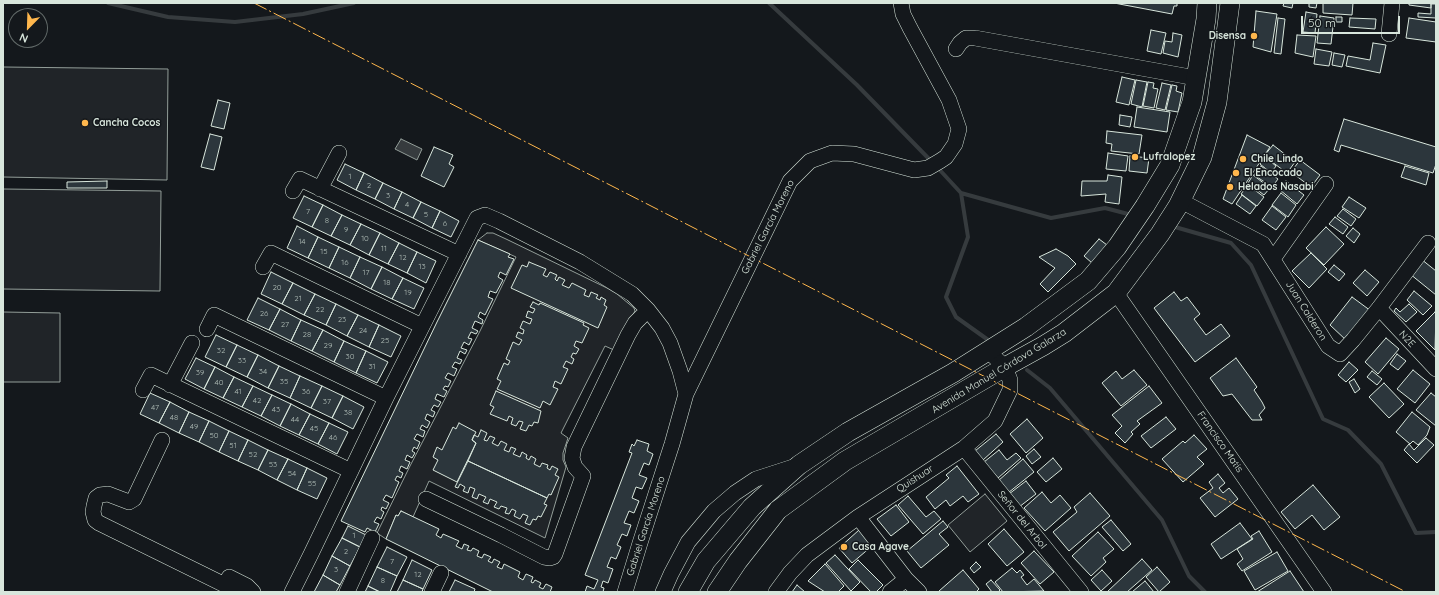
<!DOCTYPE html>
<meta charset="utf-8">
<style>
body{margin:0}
#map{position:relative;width:1439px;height:595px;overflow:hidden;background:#14181c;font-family:Quicksand,sans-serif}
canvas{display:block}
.frame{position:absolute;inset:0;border:4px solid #d8e6dc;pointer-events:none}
.north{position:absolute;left:8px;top:8px;width:40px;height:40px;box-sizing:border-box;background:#14181c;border:1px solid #626a69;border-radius:50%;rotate:203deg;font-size:11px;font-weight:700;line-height:16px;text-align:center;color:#d8e6dc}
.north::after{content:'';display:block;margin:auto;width:14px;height:18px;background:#ffb74d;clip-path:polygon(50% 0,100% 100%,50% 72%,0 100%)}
.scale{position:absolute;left:1301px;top:16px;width:99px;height:18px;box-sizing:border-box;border:2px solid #d8e6dc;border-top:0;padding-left:5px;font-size:12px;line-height:14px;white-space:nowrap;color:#d8e6dc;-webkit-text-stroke:3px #14181c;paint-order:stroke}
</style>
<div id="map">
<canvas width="1439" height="595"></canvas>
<div class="frame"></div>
<div class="north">N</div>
<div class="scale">50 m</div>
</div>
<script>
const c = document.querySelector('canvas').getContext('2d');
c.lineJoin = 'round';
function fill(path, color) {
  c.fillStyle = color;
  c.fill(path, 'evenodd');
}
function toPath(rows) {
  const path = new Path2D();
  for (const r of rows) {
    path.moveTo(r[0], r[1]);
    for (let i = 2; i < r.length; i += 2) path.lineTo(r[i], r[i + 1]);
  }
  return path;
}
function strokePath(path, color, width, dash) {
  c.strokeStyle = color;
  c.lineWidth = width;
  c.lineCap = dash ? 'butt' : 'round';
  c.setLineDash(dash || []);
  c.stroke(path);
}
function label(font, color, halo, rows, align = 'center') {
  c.font = font + ' Quicksand,sans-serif';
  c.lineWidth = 3;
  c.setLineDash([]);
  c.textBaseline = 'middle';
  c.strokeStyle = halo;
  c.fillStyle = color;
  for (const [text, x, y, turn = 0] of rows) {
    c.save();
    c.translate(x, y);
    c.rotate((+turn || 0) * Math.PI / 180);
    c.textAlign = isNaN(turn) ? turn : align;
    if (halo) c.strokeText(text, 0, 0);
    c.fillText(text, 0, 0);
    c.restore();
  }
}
const green = toPath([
 [3,67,168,69,167,180,3,177,3,67],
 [3,189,161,191,160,291,3,289,3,189],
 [487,233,493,233,506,239,607,288,617,294,634,308,635,311,614,350,605,346,561,433,568,438,563,453,563,460,566,467,545,538,429,481,413,517,401,511,398,516,396,515,386,539,377,533,410,466,480,331,516,257,478,240,487,233],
 [3,312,60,313,60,382,3,382,3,312],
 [985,494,1007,521,970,552,948,525,985,494]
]);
const water = toPath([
 [401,139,422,149,417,160,395,149,401,139]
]);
const stream = toPath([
 [108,3,168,17,235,22,303,14,354,3],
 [769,3,857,85,932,162],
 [937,167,961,193,968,237,946,297,956,317,991,342],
 [961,193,1051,218,1105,208,1132,215],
 [1175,227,1231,243,1251,265,1323,419,1348,430,1381,464,1416,533,1436,532],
 [1027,370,1050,388,1162,520,1189,576,1205,592]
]);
const building = toPath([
 [1114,3,1177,3,1177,6,1174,6,1172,14,1114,3],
 [1284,3,1293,3,1292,8,1283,6,1284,3],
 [1309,3,1317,3,1316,8,1309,7,1309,3],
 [1323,3,1353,3,1352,15,1323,13,1323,3],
 [1409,3,1431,3,1431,8,1409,5,1409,3],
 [1431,4,1436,4,1436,18,1418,17,1418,13,1431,14,1431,4],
 [1256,11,1277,14,1271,52,1253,47,1256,11],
 [1306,12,1317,14,1315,33,1303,32,1306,12],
 [1320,16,1334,18,1331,44,1317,43,1320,16],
 [1336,17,1342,17,1342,22,1336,22,1336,17],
 [1278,18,1285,19,1281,54,1274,53,1278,18],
 [1350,18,1376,19,1375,29,1349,27,1350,18],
 [1409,18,1436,22,1436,42,1406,38,1409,18],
 [1151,30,1166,33,1161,54,1147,51,1151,30],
 [1173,33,1182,35,1178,57,1163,53,1165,41,1172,42,1173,33],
 [1297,35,1316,36,1313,57,1295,53,1297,35],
 [1373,43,1386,45,1380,73,1346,66,1348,56,1370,60,1373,43],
 [1316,49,1332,52,1329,66,1314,64,1316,49],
 [1334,53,1345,55,1342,67,1332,65,1334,53],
 [1122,77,1135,80,1129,105,1116,102,1122,77],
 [1136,80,1147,82,1142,107,1131,104,1136,80],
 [1148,82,1154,83,1153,88,1158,89,1154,108,1143,106,1148,82],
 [1162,83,1171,85,1165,110,1156,108,1162,83],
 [1172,85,1177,86,1176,91,1182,93,1178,112,1166,110,1172,85],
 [218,100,230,103,224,129,211,126,218,100],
 [1137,107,1170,112,1167,132,1134,127,1137,107],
 [1120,115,1132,117,1130,127,1119,125,1120,115],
 [1344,119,1436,147,1436,164,1433,173,1341,145,1339,152,1334,150,1344,119],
 [1107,131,1142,135,1139,154,1111,151,1112,144,1106,143,1107,131],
 [210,134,222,137,214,170,201,167,210,134],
 [1247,135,1270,147,1232,204,1223,199,1247,135],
 [1273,145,1295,162,1287,173,1264,156,1273,145],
 [434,147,453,155,449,164,454,167,444,187,421,176,434,147],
 [1108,153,1128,156,1126,171,1106,169,1108,153],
 [1130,156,1149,158,1147,173,1129,171,1130,156],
 [1265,157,1276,166,1271,173,1260,164,1265,157],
 [1300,160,1320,175,1311,187,1291,172,1300,160],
 [345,164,364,173,356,190,337,180,345,164],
 [1261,166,1278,179,1272,187,1254,175,1261,166],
 [1405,166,1429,173,1426,185,1401,177,1405,166],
 [364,173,383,183,375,199,356,190,364,173],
 [1108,175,1122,177,1119,204,1105,202,1106,194,1081,196,1082,181,1107,181,1108,175],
 [1253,175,1270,188,1264,195,1248,183,1253,175],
 [107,181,107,188,67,188,67,182,107,181],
 [1286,181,1304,195,1297,204,1280,190,1286,181],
 [383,183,402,192,394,209,375,199,383,183],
 [1248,185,1264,197,1257,206,1241,194,1248,185],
 [402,192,421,202,413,218,394,209,402,192],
 [1281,193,1296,205,1288,217,1272,205,1281,193],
 [1242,195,1256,206,1250,214,1236,204,1242,195],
 [304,196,323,205,312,227,293,218,304,196],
 [1349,197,1366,208,1359,218,1342,207,1349,197],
 [421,202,440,211,432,228,413,218,421,202],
 [323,205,342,215,331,236,312,227,323,205],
 [1272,206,1286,217,1276,230,1262,220,1272,206],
 [1343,209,1356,219,1351,226,1337,216,1343,209],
 [440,211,459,221,451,237,432,228,440,211],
 [342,215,361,224,350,245,331,236,342,215],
 [1335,217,1348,227,1343,234,1329,224,1335,217],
 [361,224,380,233,369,255,350,245,361,224],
 [297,226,318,237,308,258,287,248,297,226],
 [1326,227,1344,244,1324,265,1306,248,1326,227],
 [1353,228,1360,234,1354,243,1346,236,1353,228],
 [380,233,399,243,388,264,369,255,380,233],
 [318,237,339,247,329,268,308,258,318,237],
 [1099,239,1107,245,1092,263,1084,256,1099,239],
 [478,240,510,254,508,257,514,259,506,275,500,272,498,277,503,280,496,293,490,291,488,297,493,299,485,315,480,312,478,317,483,320,482,324,475,321,472,328,478,331,476,334,471,332,468,338,472,339,469,345,464,342,461,348,467,350,465,354,460,351,457,358,462,360,460,364,455,362,452,367,457,369,454,376,448,373,445,378,451,381,448,387,445,386,443,389,447,391,444,397,437,394,435,399,441,402,438,407,434,405,431,410,435,412,433,417,427,414,425,419,430,422,427,428,422,425,420,429,425,431,423,437,417,434,414,439,420,442,417,449,414,447,412,451,415,453,412,458,407,455,405,460,410,462,407,469,401,466,399,471,403,473,401,478,397,476,395,480,399,482,392,498,386,495,383,500,389,503,386,509,382,507,381,510,384,512,381,519,377,517,374,522,379,524,375,532,367,528,365,532,341,521,437,322,478,240],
 [399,243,417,252,407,273,388,264,399,243],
 [339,247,360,257,350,278,329,268,339,247],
 [1056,249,1068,256,1076,264,1048,292,1040,284,1055,268,1039,257,1056,249],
 [417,252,436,261,426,283,407,273,417,252],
 [1311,253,1327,269,1309,288,1292,271,1311,253],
 [360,257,382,267,371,289,350,278,360,257],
 [1421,259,1436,271,1436,295,1410,274,1421,259],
 [529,262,546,269,543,275,547,277,550,272,557,275,555,279,557,281,559,277,565,280,562,285,569,288,572,283,586,290,584,295,589,297,591,292,598,295,596,298,600,300,601,297,606,300,604,305,607,307,598,328,511,288,522,265,527,267,529,262],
 [1334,265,1345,274,1339,281,1328,272,1334,265],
 [382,267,403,278,392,299,371,289,382,267],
 [1365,270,1379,282,1367,296,1353,283,1365,270],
 [271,272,293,283,282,304,261,294,271,272],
 [403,278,424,288,414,309,392,299,403,278],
 [293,283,315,294,304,315,282,304,293,283],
 [1414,291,1432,306,1423,315,1407,300,1414,291],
 [1174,292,1181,301,1187,297,1200,314,1194,319,1206,335,1221,324,1230,336,1195,362,1154,308,1174,292],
 [315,294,336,304,326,325,304,315,315,294],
 [1352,297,1371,311,1347,341,1330,325,1352,297],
 [258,298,280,309,269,330,247,320,258,298],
 [533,302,539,305,540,303,584,323,583,325,589,328,582,343,576,341,574,346,579,349,576,354,573,353,571,357,574,359,572,364,566,361,563,367,568,369,561,384,555,381,553,387,558,389,550,405,543,401,540,408,497,389,501,381,497,379,504,363,508,365,510,361,506,359,513,342,519,345,522,340,516,337,518,332,523,334,524,330,520,328,523,321,530,324,532,319,526,317,528,311,533,313,535,309,530,307,533,302],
 [336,304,358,315,347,336,326,325,336,304],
 [1409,304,1417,312,1406,322,1394,311,1396,308,1400,312,1409,304],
 [280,309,301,320,291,341,269,330,280,309],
 [1435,312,1436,314,1435,350,1416,331,1435,312],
 [358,315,379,325,369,347,347,336,358,315],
 [301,320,323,330,312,351,291,341,301,320],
 [379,325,401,336,391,357,369,347,379,325],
 [323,330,344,341,334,362,312,351,323,330],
 [216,335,237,345,226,367,205,357,216,335],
 [1386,338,1399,349,1378,374,1365,362,1386,338],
 [344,341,366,351,356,373,334,362,344,341],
 [237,345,258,355,247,377,226,367,237,345],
 [366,351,388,362,377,383,356,373,366,351],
 [1397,354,1406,361,1398,370,1390,364,1397,354],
 [258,355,279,366,268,388,247,377,258,355],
 [196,358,215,367,204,389,185,379,196,358],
 [1236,358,1257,387,1254,390,1262,402,1265,408,1259,415,1262,420,1252,420,1232,394,1223,396,1210,378,1236,358],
 [1349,362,1358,370,1346,382,1338,375,1349,362],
 [279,366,300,376,290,398,268,388,279,366],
 [215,367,234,377,223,398,204,389,215,367],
 [1134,370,1147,385,1121,406,1102,383,1116,371,1122,379,1134,370],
 [1413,370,1430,384,1415,403,1397,389,1413,370],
 [1372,371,1382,379,1377,385,1367,377,1372,371],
 [300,376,322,386,311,408,290,398,300,376],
 [234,377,253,386,242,407,223,398,234,377],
 [1354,379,1360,389,1355,393,1349,382,1354,379],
 [1384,383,1404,404,1389,418,1369,397,1384,383],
 [253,386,272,395,261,416,242,407,253,386],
 [322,386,343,396,332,418,311,408,322,386],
 [1149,386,1162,403,1137,421,1140,424,1131,432,1133,434,1125,443,1115,433,1122,426,1112,415,1149,386],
 [496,391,541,411,538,423,534,422,532,426,529,425,526,431,520,429,523,422,519,421,516,426,511,424,513,418,509,416,507,421,490,414,494,407,490,405,496,391],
 [150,393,170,402,159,423,140,414,150,393],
 [1431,393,1436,397,1436,426,1416,410,1431,393],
 [272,395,291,404,280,426,261,416,272,395],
 [343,396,364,407,353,429,332,418,343,396],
 [170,402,189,412,179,433,159,423,170,402],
 [291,404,310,414,299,435,280,426,291,404],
 [189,412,209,421,199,442,179,433,189,412],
 [1412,412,1430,427,1427,435,1418,445,1413,441,1410,444,1396,432,1412,412],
 [310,414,329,423,318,444,299,435,310,414],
 [1166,417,1176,429,1151,448,1141,436,1166,417],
 [1027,419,1043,438,1026,453,1010,434,1027,419],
 [209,421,229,431,219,452,199,442,209,421],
 [329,423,348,432,337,454,318,444,329,423],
 [459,423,476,432,472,440,476,443,457,482,433,470,438,460,433,457,437,447,442,450,453,427,456,429,459,423],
 [481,430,487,433,484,440,487,441,490,436,495,438,492,443,498,446,501,441,507,444,504,450,509,452,511,447,516,449,513,454,520,457,522,452,527,455,526,458,529,460,531,456,536,459,534,464,540,467,542,463,548,465,547,468,550,470,552,466,558,469,555,475,559,477,551,495,549,494,547,498,468,461,476,443,472,440,474,435,478,437,481,430],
 [229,431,248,440,238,461,219,452,229,431],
 [996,434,1003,442,983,460,975,451,996,434],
 [1194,435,1207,449,1197,457,1204,464,1183,482,1162,459,1183,441,1185,443,1194,435],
 [1426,438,1434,445,1417,463,1404,450,1409,444,1414,450,1426,438],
 [248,440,268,450,258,470,238,461,248,440],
 [637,440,649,444,647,451,653,454,649,465,644,463,639,475,647,478,642,489,636,487,632,498,639,501,634,513,629,511,624,523,631,525,627,536,622,534,617,545,621,547,616,559,611,557,607,567,613,569,608,583,603,581,601,587,604,588,603,592,585,592,587,586,594,589,598,580,585,575,632,453,629,452,632,444,634,446,637,440],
 [1034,449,1041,457,1032,464,1026,456,1034,449],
 [268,450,288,459,277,480,258,470,268,450],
 [999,450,1007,460,1016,453,1021,458,998,478,984,462,999,450],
 [1053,458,1062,469,1046,482,1037,472,1053,458],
 [288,459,307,468,297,490,277,480,288,459],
 [1023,459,1034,472,1008,493,998,481,1023,459],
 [468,461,547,498,544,504,547,505,541,517,538,516,536,520,533,519,530,525,525,523,528,516,523,514,520,519,514,516,516,511,512,509,509,514,505,513,507,508,501,506,499,509,494,507,497,502,490,499,488,504,483,502,486,497,479,494,477,499,472,497,475,489,470,487,468,493,463,491,465,487,460,484,458,488,455,487,468,461],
 [957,466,979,494,968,502,963,496,950,506,946,500,935,509,926,497,949,478,946,475,957,466],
 [307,468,327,478,317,499,297,490,307,468],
 [1218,474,1225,483,1219,488,1223,493,1229,488,1238,499,1215,517,1200,498,1213,488,1209,482,1218,474],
 [1026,481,1036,494,1019,507,1009,494,1026,481],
 [1313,485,1340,517,1324,530,1312,515,1295,529,1281,512,1313,485],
 [1042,492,1051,503,1060,495,1071,508,1045,531,1024,508,1042,492],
 [1090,493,1110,516,1069,551,1053,532,1077,512,1074,507,1090,493],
 [908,496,926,517,934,511,941,519,923,534,898,505,908,496],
 [896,505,909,522,891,536,877,519,896,505],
 [401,511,439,529,436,535,441,538,443,534,459,541,456,546,462,549,464,544,469,546,467,550,471,551,473,548,479,551,477,556,482,558,484,554,491,557,488,561,492,563,494,559,500,562,497,567,502,569,504,564,520,572,518,577,523,580,526,574,533,577,531,582,533,583,535,580,541,583,539,587,543,589,546,584,552,587,550,592,493,592,386,539,396,515,398,516,401,511],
 [1111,520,1131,544,1123,551,1102,527,1111,520],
 [943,521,948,527,939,534,949,545,921,568,907,551,943,521],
 [1240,523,1252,539,1221,559,1211,544,1240,523],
 [348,526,366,535,360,547,342,538,348,526],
 [1004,529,1024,552,1007,566,988,544,1004,529],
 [859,530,872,546,852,563,839,548,859,530],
 [1259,531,1272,552,1242,571,1237,564,1243,559,1237,549,1253,539,1251,536,1259,531],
 [1098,532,1114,549,1103,558,1106,562,1091,576,1072,556,1098,532],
 [342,538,360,547,350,566,332,556,342,538],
 [387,547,407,557,397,576,377,567,387,547],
 [1034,551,1054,572,1040,584,1021,563,1034,551],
 [1277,552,1288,571,1255,590,1244,571,1277,552],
 [835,555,860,582,851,591,826,563,835,555],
 [332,556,350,566,340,585,323,575,332,556],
 [1142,559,1152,570,1127,592,1107,592,1142,559],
 [412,560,432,570,423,589,403,580,412,560],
 [858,560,883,585,876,592,871,592,849,569,858,560],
 [976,562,981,567,974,573,970,568,976,562],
 [825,564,844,586,838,592,825,592,808,581,825,564],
 [377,567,397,576,390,592,380,592,368,586,377,567],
 [1157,567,1170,582,1159,592,1146,577,1157,567],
 [1012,568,1017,573,1020,570,1024,575,1021,577,1027,585,1034,579,1044,591,1003,592,995,582,1012,568],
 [963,570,979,589,976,592,940,592,939,591,963,570],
 [1102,570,1112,581,1101,591,1091,580,1102,570],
 [1290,571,1304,592,1257,592,1290,571],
 [323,575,340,585,336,592,314,592,323,575],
 [403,580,423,589,422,592,397,592,403,580],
 [455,580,475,589,474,592,449,592,455,580],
 [991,580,1000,590,998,592,992,592,986,584,991,580],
 [1145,581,1154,592,1132,592,1145,581],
 [797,585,805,592,792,592,797,585],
 [368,586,380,592,365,592,368,586]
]);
const minor = toPath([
 [1389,34,1392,3],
 [956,49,960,43,966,38,975,38,1196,78],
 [320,189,339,153],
 [293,191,300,179,459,254],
 [1181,201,1263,244,1328,346,1340,354,1353,340,1379,308,1428,243],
 [1273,259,1326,184],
 [263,267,271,253,422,326],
 [1116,293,1324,592],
 [1379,308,1436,369],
 [207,329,214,315,386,398],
 [170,385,192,343],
 [143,390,151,375,351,471],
 [162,440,134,499,129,502,108,494,100,495,96,498,94,506,93,512,95,520,99,523,239,592],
 [964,448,1081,592],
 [426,499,501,535,544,557,550,558,553,557,555,554,583,476,575,467,572,458,574,447,628,335,635,323,648,310],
 [858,517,906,579,919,592],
 [229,577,247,586,253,592],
 [292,592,311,554,386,398,477,218,485,215,499,221,580,262,632,294,648,310,662,328,670,343,680,371,686,394],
 [347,592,372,538],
 [432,592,441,573],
 [625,592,640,543,672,444,686,394,790,181,810,161,832,153,854,154,914,170,928,168,940,161,946,157,955,144,959,129,949,100,910,28,903,14,901,3],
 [663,592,671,574,688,542,714,511,735,493,756,479,796,466],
 [776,592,790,573,807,555,858,517,964,448,995,421,1010,390,1010,380,1005,367,988,351],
 [890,592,906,579]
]);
const major = toPath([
 [688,592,706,561,752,507,799,465,848,432,953,373,1026,327,1088,281,1117,247,1145,206,1170,165,1192,102,1206,19,1207,3],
 [717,592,738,561,778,510,845,461,1005,367,1043,346,1064,333,1116,293,1160,234,1178,206,1202,157,1217,102,1230,3]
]);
const power = toPath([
 [254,3,1406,592]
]);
const markers = [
 [1254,36,4,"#ffb74d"],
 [85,123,4,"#ffb74d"],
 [1135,157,4,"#ffb74d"],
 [1243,159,4,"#ffb74d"],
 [1236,173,4,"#ffb74d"],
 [1230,187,4,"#ffb74d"],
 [844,547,4,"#ffb74d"]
];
const numberNames = [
 ["1",350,177],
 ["2",369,186],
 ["3",388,196],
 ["4",407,205],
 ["7",308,212],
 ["5",426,215],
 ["8",327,221],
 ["6",445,224],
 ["9",346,230],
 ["10",365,239],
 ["14",302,242],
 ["11",384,249],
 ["15",324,252],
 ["12",403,258],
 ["16",345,263],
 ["13",422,267],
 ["17",366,273],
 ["18",387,283],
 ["20",277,288],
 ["19",408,293],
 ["21",298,299],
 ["22",320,310],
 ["26",264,314],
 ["23",342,320],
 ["27",285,325],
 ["24",363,331],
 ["28",307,335],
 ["25",385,341],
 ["29",328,346],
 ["32",221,351],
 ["30",350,357],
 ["33",242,361],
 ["31",372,367],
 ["34",263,372],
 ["39",200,373],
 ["35",284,382],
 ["40",219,383],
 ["41",238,392],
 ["36",306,392],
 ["42",257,401],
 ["37",327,402],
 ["47",155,408],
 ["43",276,410],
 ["38",348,413],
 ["48",174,418],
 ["44",295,420],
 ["49",194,427],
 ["45",314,429],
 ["50",214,436],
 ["46",333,438],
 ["51",233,446],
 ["52",253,455],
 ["53",273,465],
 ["54",292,474],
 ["55",312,484],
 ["1",354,536],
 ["2",346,552],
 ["7",392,562],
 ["3",336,570],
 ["12",418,575],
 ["8",383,581]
];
const poiNames = [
 ["Disensa",1246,36,"right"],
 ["Cancha Cocos",93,123],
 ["Lufralopez",1143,157],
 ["Chile Lindo",1251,159],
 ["El Encocado",1244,173],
 ["Helados Nasabi",1238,187],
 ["Casa Agave",852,547]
];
const streetNames = [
 ["Gabriel García Moreno",768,227,-63],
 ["Juan Calderon",1306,311,58],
 ["N2E",1407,339,47],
 ["Avenida Manuel Córdova Galarza",999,371,-31],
 ["Francisco Matis",1220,442,55],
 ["Quishuar",915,479,-33],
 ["Señor del Arbol",1022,520,51],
 ["Gabriel García Moreno",646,526,-72]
];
fill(green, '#202428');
strokePath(green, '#939e99', 1);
fill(water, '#363b3e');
strokePath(water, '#939e99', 1);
strokePath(stream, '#363b3e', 4);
fill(building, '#2c363c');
strokePath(building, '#d8e6dc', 1);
strokePath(minor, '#d8e6dc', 16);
strokePath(major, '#d8e6dc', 20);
strokePath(minor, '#14181c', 15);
strokePath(major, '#14181c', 19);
strokePath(power, '#ffb74d', 1, [14, 3, 2, 3]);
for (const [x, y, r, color] of markers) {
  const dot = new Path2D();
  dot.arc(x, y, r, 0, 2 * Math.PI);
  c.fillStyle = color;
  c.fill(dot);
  strokePath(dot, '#14181c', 1.5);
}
label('8px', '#adbab4', null, numberNames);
label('bold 10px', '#d8e6dc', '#14181c', poiNames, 'left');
label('10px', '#d8e6dc', '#14181c', streetNames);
</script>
